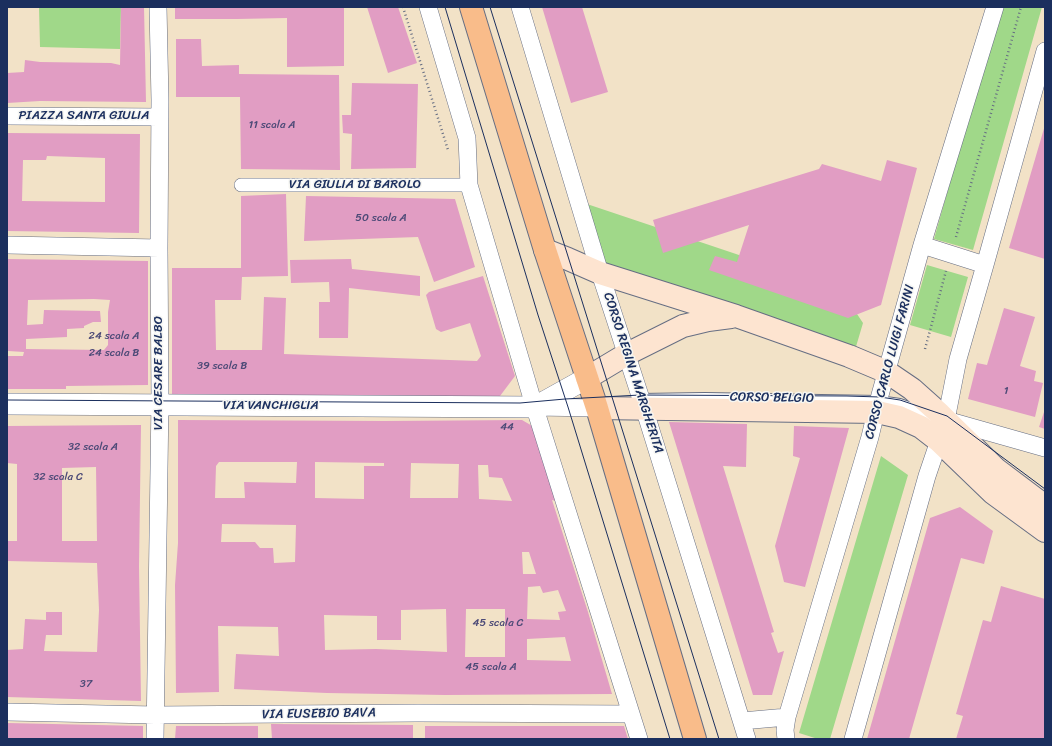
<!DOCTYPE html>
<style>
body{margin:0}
#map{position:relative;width:1052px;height:746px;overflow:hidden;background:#f2e2c7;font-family:Sriracha,sans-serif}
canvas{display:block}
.frame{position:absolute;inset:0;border:8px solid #1b2f5e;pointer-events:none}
</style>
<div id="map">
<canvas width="1052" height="746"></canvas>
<div class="frame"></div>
</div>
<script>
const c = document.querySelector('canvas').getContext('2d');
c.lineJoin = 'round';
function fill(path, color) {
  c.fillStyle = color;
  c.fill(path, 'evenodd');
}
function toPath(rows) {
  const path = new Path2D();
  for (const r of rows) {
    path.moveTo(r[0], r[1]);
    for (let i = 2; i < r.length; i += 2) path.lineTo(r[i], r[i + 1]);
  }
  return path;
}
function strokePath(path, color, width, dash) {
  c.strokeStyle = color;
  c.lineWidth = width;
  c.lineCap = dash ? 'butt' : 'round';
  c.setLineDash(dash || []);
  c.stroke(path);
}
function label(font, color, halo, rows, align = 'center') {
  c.font = font + ' Sriracha,sans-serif';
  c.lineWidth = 3;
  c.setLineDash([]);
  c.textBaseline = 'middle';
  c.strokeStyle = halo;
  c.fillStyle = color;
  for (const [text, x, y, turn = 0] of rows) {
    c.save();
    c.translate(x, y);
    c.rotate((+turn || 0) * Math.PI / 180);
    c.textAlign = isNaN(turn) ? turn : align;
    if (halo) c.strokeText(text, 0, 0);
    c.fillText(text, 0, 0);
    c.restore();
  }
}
const green = toPath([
 [39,7,121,7,120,49,40,47],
 [1000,7,1042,7,973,250,934,239],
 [578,201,739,255,849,302,863,323,855,350,600,273],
 [927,265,968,277,951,337,910,325],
 [881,456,908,475,830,739,818,739,799,733]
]);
const building = toPath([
 [121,7,144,7,146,102,40,101,7,103,7,73,24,72,25,60,40,62,111,63,120,65],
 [175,7,344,7,344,66,287,67,287,18,237,19,175,19],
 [367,7,398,7,417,63,388,73],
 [542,7,582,7,608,92,571,103],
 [176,39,201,39,202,66,239,65,239,74,339,75,340,170,241,169,240,97,176,97],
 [352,83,418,84,416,168,351,169,352,134,343,133,342,115,351,115],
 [1045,125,1045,259,1009,248],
 [7,133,140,134,139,233,7,231],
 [47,156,105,158,105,202,22,201,23,160,46,160],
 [887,160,917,168,881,305,848,318,709,270,715,256,737,262,749,225,663,253,653,220,819,169,822,164,881,181],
 [286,194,288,276,242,277,241,300,215,300,216,350,262,350,264,297,286,298,284,354,477,361,481,356,470,323,441,332,436,329,426,295,429,292,483,276,515,376,500,396,172,396,172,268,241,268,241,196],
 [306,196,455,199,475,267,434,282,418,237,304,241],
 [7,259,148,261,148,385,66,386,66,389,7,389,7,356,23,356,24,352,8,351,8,339,7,339],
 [94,299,110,300,108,312,108,345,104,350,26,349,26,339,67,337,67,329,84,328,84,326,93,322,101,322,100,311,44,310,43,324,27,325,28,300],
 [351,259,352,269,420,276,420,296,349,288,348,338,319,338,319,302,330,302,329,282,291,283,290,260],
 [1004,308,1035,317,1020,366,1036,371,1034,381,1043,383,1035,417,968,399,977,363,987,365],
 [1045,409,1045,429,1039,427],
 [178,420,386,421,522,420,534,427,556,501,552,500,588,612,612,694,445,695,327,693,234,689,236,654,279,656,278,627,218,626,219,692,176,693,175,585,178,543],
 [219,462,297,462,296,483,244,482,245,498,215,498,216,466],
 [315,462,384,463,384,466,364,466,364,499,315,498],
 [411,463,459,464,458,498,410,498],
 [478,465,488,465,489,477,502,478,512,501,479,499],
 [222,524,296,525,295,562,274,563,273,548,260,548,255,542,221,542],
 [522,552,529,552,536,574,523,574],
 [540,586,543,593,558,590,566,611,558,612,560,620,527,619,528,587],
 [446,609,447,652,376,649,325,650,324,615,377,616,377,640,401,640,401,610],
 [466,609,505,609,505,657,465,657],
 [565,637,571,661,527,660,527,639],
 [669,422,747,424,746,467,723,466,774,632,771,633,778,653,784,651,772,695,753,695],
 [141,425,139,566,141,701,7,697,7,650,23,649,25,619,46,620,46,612,62,612,62,635,46,635,44,651,97,652,99,610,97,563,7,561,7,541,17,541,17,464,7,463,7,426],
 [96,467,97,541,62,541,62,468],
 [794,426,849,428,805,587,784,582,775,546,800,458,793,456],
 [960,507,993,531,984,564,961,558,909,739,867,739,930,518],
 [1001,586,1045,599,1045,739,956,739,963,716,956,714,983,620,991,622],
 [7,723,143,726,143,739,7,739],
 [271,724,413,725,413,739,272,739],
 [176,726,258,726,258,739,175,739],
 [425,726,624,726,628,739,425,739]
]);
const path = toPath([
 [403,7,448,150],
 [956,237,1021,7],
 [925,349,946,271]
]);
const service = toPath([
 [640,398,705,397,879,400,900,403,923,411]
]);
const pedestrian = toPath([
 [241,185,469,185]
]);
const minor = toPath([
 [428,7,467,138,469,185,533,402,639,739],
 [520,7,600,273,644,408,747,739],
 [7,116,160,117],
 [7,245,159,248],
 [922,245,985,265],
 [535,407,597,408],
 [903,415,946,420,1045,448],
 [7,712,155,715,418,713,631,714],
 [742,721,787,717],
 [155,739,160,401,159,248,160,100,158,7],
 [786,739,785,730,787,717,870,437,880,395,922,245,995,7],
 [853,739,927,476,946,420,958,359,985,265,1045,51]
]);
const tertiary = toPath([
 [7,404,535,407,587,378]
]);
const secondary = toPath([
 [545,250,568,259,600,273,736,316,849,356,887,372,912,389,940,414,996,469,1045,506],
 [587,378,627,354,683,326,708,320,731,317],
 [597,408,877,412,899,417,921,427,939,441,993,493,1045,531]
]);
const primary = toPath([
 [471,7,545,250,597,408,695,739]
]);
const tram = toPath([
 [445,7,538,315,568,407,670,739],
 [490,7,719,739],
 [7,400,520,403,565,399,640,395,847,396,880,397,900,400,947,416,1045,489]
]);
const numberNames = [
 ["11 scala A",272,125],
 ["50 scala A",381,218],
 ["24 scala A",114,336],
 ["24 scala B",114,353],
 ["39 scala B",222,366],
 ["1",1006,391],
 ["44",507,427],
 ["32 scala A",93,447],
 ["32 scala C",58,477],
 ["45 scala C",498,623],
 ["45 scala A",491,667],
 ["37",86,684]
];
const streetNames = [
 ["PIAZZA SANTA GIULIA",84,116],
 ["VIA GIULIA DI BAROLO",355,185],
 ["CORSO CARLO LUIGI FARINI",890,362,-75],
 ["VIA CESARE BALBO",159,373,-90],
 ["CORSO REGINA MARGHERITA",633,373,72],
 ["CORSO BELGIO",772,398,1],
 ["VIA VANCHIGLIA",271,406],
 ["VIA EUSEBIO BAVA",319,714,-1]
];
fill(green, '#a0d889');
fill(building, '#e19dc3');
strokePath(service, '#666e83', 10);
strokePath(pedestrian, '#666e83', 14);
strokePath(minor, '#666e83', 18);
strokePath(tertiary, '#666e83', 22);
strokePath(secondary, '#666e83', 24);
strokePath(primary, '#666e83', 24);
strokePath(path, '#666e83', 2.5, [1, 3]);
strokePath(service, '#fff', 8);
strokePath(pedestrian, '#fff', 13);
strokePath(minor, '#fff', 17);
strokePath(tertiary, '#fff', 21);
strokePath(secondary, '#fde4d0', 22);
strokePath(primary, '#f9bc8a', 22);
strokePath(tram, '#1b2f5e', 1);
label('11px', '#4c4a77', null, numberNames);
label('13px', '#1b2f5e', '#f6f6f2', streetNames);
</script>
